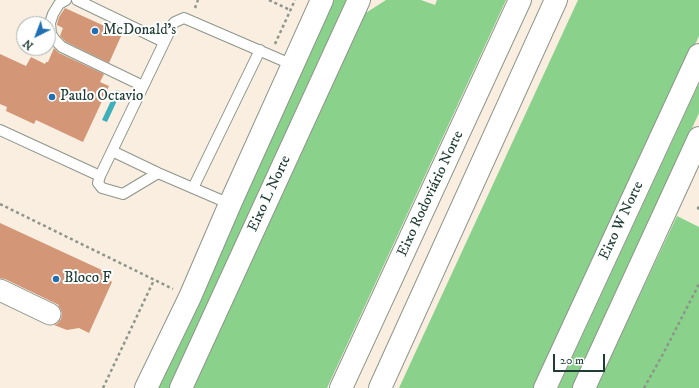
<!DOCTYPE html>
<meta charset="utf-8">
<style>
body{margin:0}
#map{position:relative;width:699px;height:388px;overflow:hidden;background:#f9eedf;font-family:"IM FELL DW Pica",serif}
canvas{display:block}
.north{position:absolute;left:16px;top:16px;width:40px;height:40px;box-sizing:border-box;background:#fff;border:1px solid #a5b1ae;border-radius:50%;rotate:222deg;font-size:11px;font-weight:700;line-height:16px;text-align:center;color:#1f3d34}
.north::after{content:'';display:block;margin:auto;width:14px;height:18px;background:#1f6fb2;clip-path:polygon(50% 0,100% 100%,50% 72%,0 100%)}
.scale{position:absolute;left:553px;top:354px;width:52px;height:18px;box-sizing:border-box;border:2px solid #1f3d34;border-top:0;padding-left:5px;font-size:12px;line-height:14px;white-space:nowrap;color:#1f3d34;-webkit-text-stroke:3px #fff;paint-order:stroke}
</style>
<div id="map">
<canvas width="699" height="388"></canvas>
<div class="north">N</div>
<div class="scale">20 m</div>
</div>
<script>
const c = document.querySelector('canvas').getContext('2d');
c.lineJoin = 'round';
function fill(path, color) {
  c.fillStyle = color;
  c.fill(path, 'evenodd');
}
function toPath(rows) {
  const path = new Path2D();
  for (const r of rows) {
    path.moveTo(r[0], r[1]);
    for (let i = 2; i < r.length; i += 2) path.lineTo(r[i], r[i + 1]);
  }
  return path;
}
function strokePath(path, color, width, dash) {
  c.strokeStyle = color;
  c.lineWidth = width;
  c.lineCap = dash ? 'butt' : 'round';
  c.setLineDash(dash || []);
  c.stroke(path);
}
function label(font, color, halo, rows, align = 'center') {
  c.font = font + ' "IM FELL DW Pica",serif';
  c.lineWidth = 4;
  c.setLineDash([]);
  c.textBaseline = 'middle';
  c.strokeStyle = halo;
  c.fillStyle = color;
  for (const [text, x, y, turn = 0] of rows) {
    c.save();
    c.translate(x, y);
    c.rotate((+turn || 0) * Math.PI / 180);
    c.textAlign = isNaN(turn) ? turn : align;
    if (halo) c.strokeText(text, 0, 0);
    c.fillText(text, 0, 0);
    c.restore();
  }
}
const green = toPath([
 [334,0,349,0,170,388,155,388],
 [386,0,421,0,435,5,437,0,506,0,327,388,191,388,361,16],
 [578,0,699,0,699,36,538,388,399,388],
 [699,83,699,113,572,388,558,388],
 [677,216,699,227,699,388,596,388]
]);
const water = toPath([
 [116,90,121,92,107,122,102,120]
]);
const building = toPath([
 [65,8,122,34,109,63,66,42,60,36,63,28,57,25,57,24,59,17],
 [54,48,59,53,104,74,100,82,109,86,83,142,36,120,34,124,6,111,7,107,0,104,0,54,26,66,31,57,45,64,46,62,48,62],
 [0,223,104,271,103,274,110,277,109,280,112,282,89,333,79,328,67,330,54,325,57,324,61,319,62,313,60,308,58,306,59,305,5,279,0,278]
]);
const path = toPath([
 [269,0,290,10],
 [195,8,198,0],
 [275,44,295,0],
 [0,204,173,289],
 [699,207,698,208,699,210],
 [103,388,154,280],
 [644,388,663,354,696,290,699,283]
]);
const service = toPath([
 [66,0,59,4,53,14,50,23,51,34,55,40,62,47,143,86],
 [77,0,164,42],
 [0,130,100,176],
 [112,151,158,173,230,204],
 [158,173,123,194,102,188,98,183,100,176,112,151,173,24,175,22,184,18,293,65],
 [193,188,260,50]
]);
const minor = toPath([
 [0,290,50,314]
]);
const primary = toPath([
 [146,388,190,297,230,204,322,0],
 [181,388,359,0],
 [545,388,699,55],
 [584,388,699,138]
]);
const trunk = toPath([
 [341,388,520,0],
 [380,388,556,0]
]);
const markers = [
 [95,31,4,"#1f6fb2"],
 [52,97,4,"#1f6fb2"],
 [56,279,4,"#1f6fb2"]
];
const poiNames = [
 ["McDonald's",103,31],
 ["Paulo Octavio",60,97],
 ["Bloco F",64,279]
];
const streetNames = [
 ["Eixo L Norte",270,194,-65],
 ["Eixo Rodoviário Norte",431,194,-65],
 ["Eixo W Norte",622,221,-65]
];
fill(green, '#8ad18c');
fill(water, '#3fafbc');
fill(building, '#d39677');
strokePath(service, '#8c968a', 12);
strokePath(minor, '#8c968a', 23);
strokePath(primary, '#8c968a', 24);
strokePath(trunk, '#8c968a', 24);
strokePath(path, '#8c968a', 2.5, [3, 3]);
strokePath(service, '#fff', 10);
strokePath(minor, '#fff', 21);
strokePath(primary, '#fff', 22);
strokePath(trunk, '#fff', 22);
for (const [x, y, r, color] of markers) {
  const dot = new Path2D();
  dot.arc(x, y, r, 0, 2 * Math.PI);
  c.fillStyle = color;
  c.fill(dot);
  strokePath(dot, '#fff', 1.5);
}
label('15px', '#1f3d34', '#fff', poiNames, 'left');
label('15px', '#1f3d34', '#fff', streetNames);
</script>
